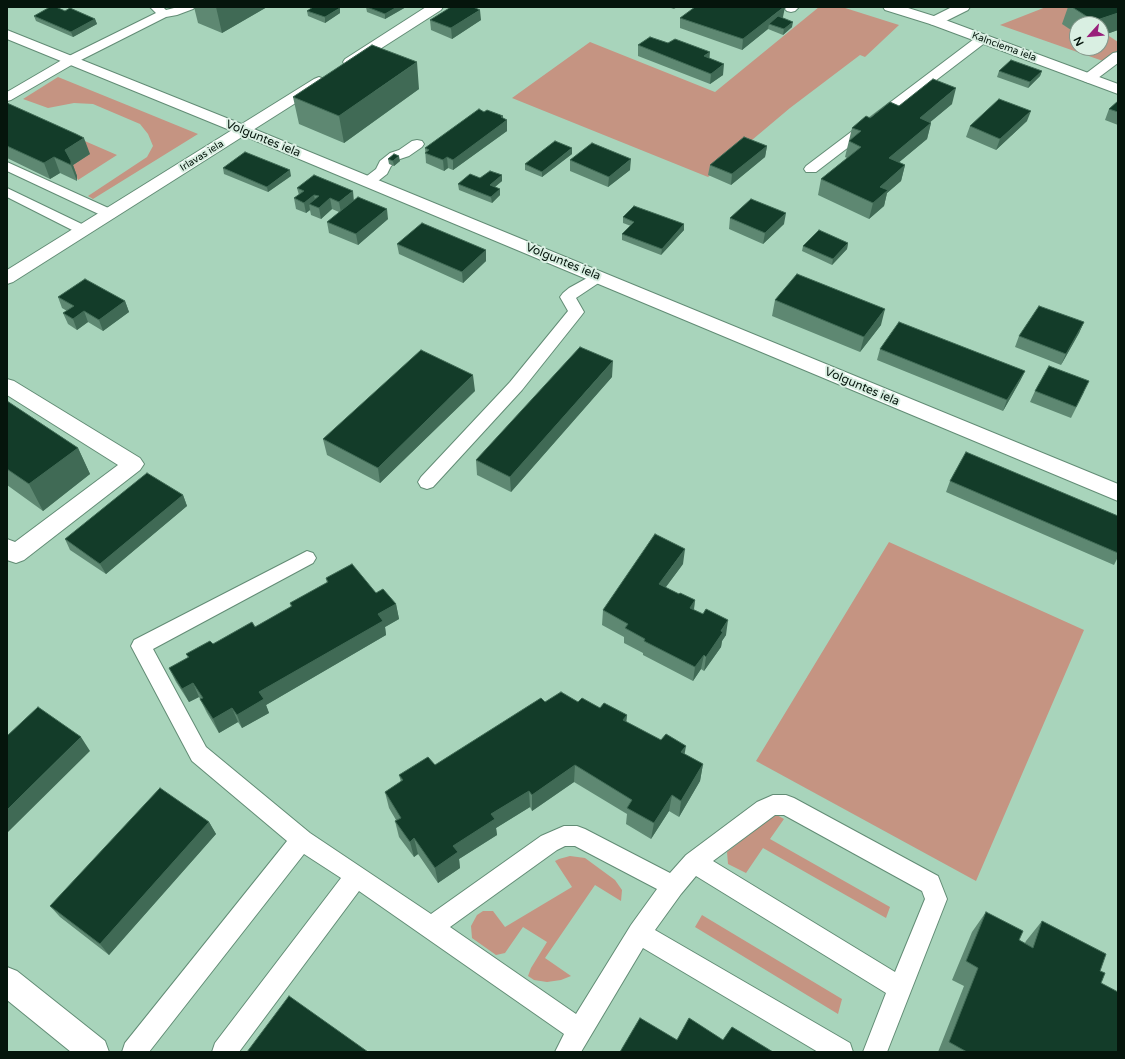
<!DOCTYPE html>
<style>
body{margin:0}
#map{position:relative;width:1125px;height:1059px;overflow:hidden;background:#a8d4bb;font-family:"Varela Round",sans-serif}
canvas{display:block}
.frame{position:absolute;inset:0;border:8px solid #05150c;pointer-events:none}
.north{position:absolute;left:1069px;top:16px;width:40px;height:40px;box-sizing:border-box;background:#d9efe2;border:1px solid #84988c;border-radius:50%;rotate:243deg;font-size:11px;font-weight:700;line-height:16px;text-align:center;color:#05150c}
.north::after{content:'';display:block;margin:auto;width:14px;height:18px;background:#99207b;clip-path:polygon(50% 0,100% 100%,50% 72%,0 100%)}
</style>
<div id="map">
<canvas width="1125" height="1059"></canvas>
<div class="frame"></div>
<div class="north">N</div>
</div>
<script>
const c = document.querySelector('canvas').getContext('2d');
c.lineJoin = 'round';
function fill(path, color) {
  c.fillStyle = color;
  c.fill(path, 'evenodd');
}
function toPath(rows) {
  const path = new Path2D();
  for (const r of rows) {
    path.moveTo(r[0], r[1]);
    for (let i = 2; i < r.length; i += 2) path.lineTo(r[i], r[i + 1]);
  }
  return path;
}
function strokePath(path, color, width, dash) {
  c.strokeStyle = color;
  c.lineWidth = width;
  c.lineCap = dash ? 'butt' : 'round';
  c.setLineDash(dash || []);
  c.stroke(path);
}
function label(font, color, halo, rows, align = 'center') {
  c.font = font + ' "Varela Round",sans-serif';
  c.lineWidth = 4;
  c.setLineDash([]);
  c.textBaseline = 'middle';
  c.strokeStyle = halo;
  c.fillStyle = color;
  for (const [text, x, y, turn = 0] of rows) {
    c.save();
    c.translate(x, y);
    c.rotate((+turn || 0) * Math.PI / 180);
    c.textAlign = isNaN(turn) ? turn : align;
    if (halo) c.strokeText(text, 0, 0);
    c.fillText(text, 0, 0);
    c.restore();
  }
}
const green = toPath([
 [819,7,842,7,899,25,865,57,860,55,790,108,708,177,512,98,590,42,715,92],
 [1046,7,1117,7,1063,24,1077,34,1077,48,1101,48,1101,36,1106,34,1118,42,1118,50,1103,61,1000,25],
 [58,77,127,105,198,134,93,199,88,196,147,157,153,146,148,134,140,124,93,104,74,103,48,108,23,99],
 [64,132,117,155,78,180,71,166,89,154],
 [889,542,1084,630,976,881,756,761],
 [775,814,784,819,770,839,890,907,886,918,763,848,746,873,728,864,727,852],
 [570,856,585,858,615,880,622,890,621,901,595,885,545,958,571,976,561,980,547,982,534,980,528,976,531,968,547,942,523,927,505,953,496,955,472,938,471,926,477,915,483,911,493,911,505,927,572,887,555,861,559,859],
 [702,915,842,999,838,1014,695,927]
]);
const lane = toPath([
 [150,7,163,7,166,10,178,7,195,7,193,9,177,15,166,17,75,63,11,100,7,101,7,92,67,57,156,13,150,7],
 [787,7,799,7,795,11,791,12,787,11,785,9,787,7],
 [982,35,986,36,988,39,986,42,816,172,806,172,804,169,806,166,978,36,982,35],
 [417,140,422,141,424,144,422,147,409,156,400,159,391,166,387,174,373,185,368,186,363,185,361,182,363,179,376,169,380,161,390,153,399,150,412,141,417,140],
 [7,162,115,211,117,214,115,217,110,218,105,217,7,171,7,162],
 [7,188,88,227,90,230,88,233,83,234,78,233,7,197,7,188],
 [598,272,603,274,605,277,603,280,576,298,584,312,581,316,522,390,433,487,427,489,421,487,418,482,421,477,510,382,568,311,560,297,563,293,569,288,598,272],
 [307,551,313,553,316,558,313,563,153,649,206,747,310,833,431,914,541,836,564,826,577,826,585,829,670,873,686,855,757,802,773,795,786,795,794,798,938,876,947,899,887,1052,863,1052,886,993,696,876,681,894,655,930,850,1043,853,1052,818,1052,643,948,581,1052,555,1052,564,1034,359,891,239,1052,212,1052,215,1043,341,878,304,854,149,1052,122,1052,125,1043,287,841,192,761,131,646,134,640,307,551],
 [775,815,784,815,922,891,925,899,895,972,713,861,775,815],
 [565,846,575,846,657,889,631,925,576,1014,450,927,557,850,565,846]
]);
const street = toPath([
 [426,7,443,7,441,10,355,65,350,66,345,65,343,62,345,59,426,7],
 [952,7,970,7,968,10,940,24,935,25,930,24,928,21,930,18,952,7],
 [1118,52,1118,63,1094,81,1089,83,1084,81,1081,78,1084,75,1113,53,1118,52],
 [319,77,324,79,327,82,324,85,13,282,7,284,7,270,314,79,319,77],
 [7,379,14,381,140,458,144,464,140,470,24,560,16,563,7,560,7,539,15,542,118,465,7,395,7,379],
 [7,967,17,971,105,1041,109,1052,71,1052,7,1000,7,967]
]);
const secondary = toPath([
 [883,7,905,7,940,18,1118,84,1118,94,930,24,885,10,883,7],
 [7,30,249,127,1118,484,1118,501,237,133,7,39,7,30]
]);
const wall = toPath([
 [194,7,267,7,222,33,198,23],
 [366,7,406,7,385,19,367,12],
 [668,7,677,7,674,9],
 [1068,7,1118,7,1118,30,1101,36,1101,24,1077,24,1077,34,1062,24],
 [65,11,95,19,97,24,73,37,36,21,34,16],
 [307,11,340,13,325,23,308,16],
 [783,17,782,18,792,27,783,35,768,29,742,50,680,28,680,18],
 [430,20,481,20,452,39,431,30],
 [668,43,709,58,723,75,710,84,638,56,638,45],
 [999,71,1042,71,1040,76,1028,88,997,77],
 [419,89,344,143,299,124,293,97],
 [1118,101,1118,125,1105,120,1109,109],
 [7,103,90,154,73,165,77,176,77,181,60,173,50,179,7,158],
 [952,104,930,122,931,123,927,139,899,162,905,165,901,181,887,193,884,206,869,219,818,195,821,179,847,158,845,157,852,128,899,106],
 [484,112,503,118,507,131,453,170,448,168,444,171,426,163,425,148],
 [1027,121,996,150,966,137,970,126],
 [767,146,765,157,731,185,708,175,710,165],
 [572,154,542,177,525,170,525,164],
 [388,159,400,161,394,166,389,164],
 [570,160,630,170,608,187,570,171],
 [223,168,291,176,268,192,224,174],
 [502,175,502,181,495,187,500,189,500,195,492,203,459,190,458,184,480,178],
 [297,188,354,200,388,219,358,245,329,233,327,222,339,212,332,209,321,219,311,215,310,210,306,213,296,209,294,198,299,195],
 [623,217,684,224,684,230,661,255,622,240,622,234,631,226,623,223],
 [730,218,784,224,763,244,729,229],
 [848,243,847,249,832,265,802,251,803,246],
 [397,244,486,250,486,261,463,283,399,254],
 [58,297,125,301,129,312,103,331,88,322,77,330,68,324,63,313,67,311,62,308],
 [775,300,881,325,860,352,772,316],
 [1084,322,1079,333,1061,365,1015,347,1019,336],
 [880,349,1025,371,1020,381,1003,411,877,360],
 [612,377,511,492,477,475,476,460],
 [475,391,380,483,327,455,323,439],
 [1035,391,1084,392,1071,418,1030,402],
 [7,401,78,448,90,474,43,511,7,485],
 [950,481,1118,516,1118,557,1114,565,946,492],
 [183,495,187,506,106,574,70,550,65,539],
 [683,564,665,588,679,594,695,600,694,610,726,635,722,641,721,647,704,671,701,669,693,681,643,655,643,653,624,643,624,637,602,625,603,610],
 [326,578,376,593,396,604,399,619,385,627,386,635,266,705,269,713,242,728,238,722,219,733,207,713,199,697,189,702,176,682,169,668,188,658,186,654,213,644,255,627,291,607,290,603,327,583],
 [545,702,578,702,627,715,626,722,703,764,700,781,679,817,669,811,651,839,626,824,627,814,574,782,532,811,530,807,496,828,497,835,459,859,460,868,438,883,418,854,414,857,399,837,395,821,396,820,389,808,385,792,401,782,399,775,435,765],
 [209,822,216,834,109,955,60,917,50,906],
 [986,912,1019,940,1025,943,1026,941,1042,921,1100,971,1101,983,1118,1052,938,1052,964,986,952,980,972,932]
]);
const shadedWall = toPath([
 [216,7,267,7,222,33],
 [397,7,406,7,385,19,385,14],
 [784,7,785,7,783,17,772,25,769,24,768,29,742,50,743,39],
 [340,8,340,13,325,23,325,17],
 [480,10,481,20,452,39,451,28],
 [1118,13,1118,30,1101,36,1101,24,1093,24,1094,21],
 [95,19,97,24,73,37,71,32],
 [793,22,792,27,783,35,784,29],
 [710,52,709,63,704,56],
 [417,62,419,89,344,143,339,116],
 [724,64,723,75,710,84,711,74],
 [1042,71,1040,76,1028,88,1030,82],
 [956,88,952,104,916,134,920,118],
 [1031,111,1027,121,996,150,1000,139],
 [503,116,503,123,507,120,507,131,453,170,453,160],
 [931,123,927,139,885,174,889,158],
 [84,138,90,154,73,165,77,176,77,181,65,150],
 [767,146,765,157,731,185,732,174],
 [572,148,572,154,542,177,542,172],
 [399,156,400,161,394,166,393,161],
 [54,157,60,173,50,179,44,163],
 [447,157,448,168,444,171,443,160],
 [631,159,630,170,608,187,609,177],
 [905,165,901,181,887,193,884,206,869,219,873,203,880,187],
 [290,170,291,176,268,192,267,187],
 [502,175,502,181,490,191,490,185],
 [500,189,500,195,492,203,491,197],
 [353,191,354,202,341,213,339,202],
 [314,195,316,205,309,204,310,210,306,213,304,203],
 [330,198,332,209,321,219,319,208],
 [387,209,388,219,358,245,356,234],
 [786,213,784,224,763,244,765,233],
 [684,224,684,230,661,255,662,249],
 [848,243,847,249,832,265,833,259],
 [486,250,486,261,463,283,462,272],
 [125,301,129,312,103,331,99,320],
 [885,309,881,325,860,352,864,337],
 [84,311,88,322,77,330,73,319],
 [1084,322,1079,333,1061,365,1066,354],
 [613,361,612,377,511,492,510,477],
 [1025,371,1020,381,1003,411,1007,400],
 [473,375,475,391,380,483,378,468],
 [78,448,90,474,43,511,29,484],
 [183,495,187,506,106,574,100,564],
 [685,549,683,564,657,599,659,584],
 [695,600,693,615,690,608],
 [396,604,399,619,385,627,386,635,266,705,269,713,242,728,237,715,259,692,378,614],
 [728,620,726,635,722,641,721,647,704,671,706,657,721,631],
 [704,655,701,669,693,681,695,667],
 [193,683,199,697,189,702,182,689],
 [232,708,238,722,219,733,213,719],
 [627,715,625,733,623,720],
 [81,737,90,751,7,833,7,810],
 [686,746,683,763,681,752],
 [703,764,700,781,679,817,681,801],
 [575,765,574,782,532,811,532,795],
 [529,791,530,807,496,828,497,835,459,859,460,868,438,883,435,868,453,846,491,814],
 [672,795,669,811,651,839,654,823],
 [209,822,216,834,109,955,100,944],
 [414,838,418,854,414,857,410,842]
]);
const building = toPath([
 [50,7,56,7,65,11,70,8,95,19,71,32,34,16,50,7],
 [313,7,337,7,340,8,325,17,307,11,313,7],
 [367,7,397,7,385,14,367,7],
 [451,7,473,7,480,10,451,28,430,20,451,7],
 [695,7,784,7,743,39,680,18,695,7],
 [1072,7,1118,7,1118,13,1094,21,1072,7],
 [778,16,793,22,784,29,769,24,778,16],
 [650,37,668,43,675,39,710,52,704,56,724,64,711,74,638,45,650,37],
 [372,45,417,62,339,116,293,97,372,45],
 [1011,60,1042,71,1030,82,999,71,1011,60],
 [933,79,956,88,920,118,931,123,889,158,905,165,880,187,888,190,873,203,821,179,861,147,849,141,861,131,852,128,866,116,870,118,890,102,899,106,933,79],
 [999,99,1031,111,1000,139,970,126,999,99],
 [1118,101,1118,112,1109,109,1118,101],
 [7,103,76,134,84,138,65,150,71,161,71,165,54,157,44,163,7,146,7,103],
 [479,109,484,112,487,110,503,116,501,117,507,120,453,160,447,157,443,160,425,153,429,150,425,148,479,109],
 [744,137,767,146,732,174,710,165,744,137],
 [555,141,572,148,542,172,525,164,555,141],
 [592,143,631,159,609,177,570,160,592,143],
 [245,152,290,170,267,187,223,168,245,152],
 [394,154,399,156,393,161,388,159,394,154],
 [490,171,502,175,490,185,500,189,491,197,458,184,470,174,480,178,490,171],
 [314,175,353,191,339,202,330,198,319,208,309,204,319,196,314,195,304,203,294,198,304,191,297,188,314,175],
 [358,197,387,209,356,234,327,222,358,197],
 [751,199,786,213,765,233,730,218,751,199],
 [634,206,684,224,662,249,622,234,634,222,623,217,634,206],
 [422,223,486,250,462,272,397,244,422,223],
 [819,230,848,243,833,259,803,246,819,230],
 [797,274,885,309,864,337,775,300,797,274],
 [85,279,125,301,99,320,84,311,73,319,63,313,74,306,58,297,85,279],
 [1039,306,1084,322,1066,354,1019,336,1039,306],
 [899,322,1025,371,1007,400,880,349,899,322],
 [580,347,613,361,510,477,476,460,580,347],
 [421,350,473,375,378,468,323,439,421,350],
 [1049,366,1089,381,1076,407,1035,391,1049,366],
 [7,401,78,448,29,484,7,469,7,401],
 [966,452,1118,516,1118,553,950,481,966,452],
 [147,473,183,495,100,564,65,539,147,473],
 [655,534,685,549,659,584,679,594,680,593,695,600,690,608,703,614,706,609,728,620,721,631,723,632,706,657,704,655,695,667,644,641,645,639,625,628,628,624,603,610,655,534],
 [352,564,376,593,383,589,396,604,378,614,383,621,259,692,264,699,237,715,232,708,213,719,200,699,203,698,193,683,182,689,169,668,189,657,186,654,210,641,213,644,252,622,255,627,292,606,290,603,328,582,326,578,352,564],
 [561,692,578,702,582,698,600,708,604,703,627,715,623,720,661,740,666,734,686,746,681,752,703,764,681,801,672,795,654,823,627,808,632,800,575,765,532,795,529,791,491,814,495,819,453,846,458,852,435,868,414,838,410,842,395,821,401,818,385,792,403,780,399,775,428,757,435,765,541,698,545,702,561,692],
 [38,707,81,737,7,810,7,736,38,707],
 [160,788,209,822,100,944,50,906,160,788],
 [986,912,1023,931,1019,940,1033,948,1042,921,1106,954,1100,971,1105,973,1101,983,1118,992,1118,1052,967,1052,949,1042,978,968,966,961,986,912],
 [289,996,368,1052,247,1052,289,996],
 [640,1018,677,1040,689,1018,723,1040,732,1027,773,1052,620,1052,640,1018]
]);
const farStreetnames = [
 ["Kalnciema iela",1004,47,20],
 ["Irlavas iela",202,156,-32]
];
const streetNames = [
 ["Volguntes iela",263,139,22],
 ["Volguntes iela",563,262,22],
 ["Volguntes iela",862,387,23]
];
fill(green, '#c59482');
strokePath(lane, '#628c75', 2);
strokePath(street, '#628c75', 2);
strokePath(secondary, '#628c75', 2);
fill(lane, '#fff');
fill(street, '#fff');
fill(secondary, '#fff');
fill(wall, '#5e8872');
fill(shadedWall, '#406a55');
fill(building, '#133c29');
strokePath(building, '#406a55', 1);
label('10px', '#05150c', '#d9efe2', farStreetnames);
label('12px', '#05150c', '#d9efe2', streetNames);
</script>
